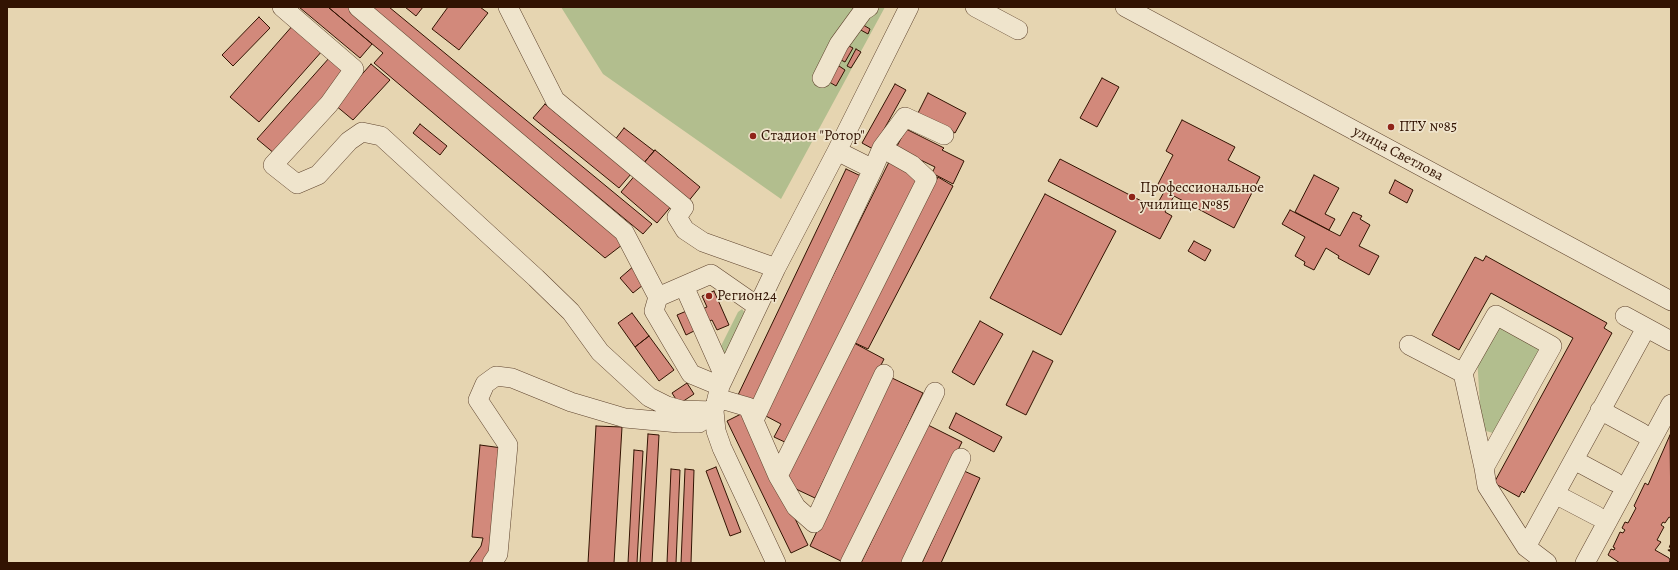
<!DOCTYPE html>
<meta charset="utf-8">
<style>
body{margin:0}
#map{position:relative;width:1678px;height:570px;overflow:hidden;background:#e6d5b1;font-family:Alegreya,serif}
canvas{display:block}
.frame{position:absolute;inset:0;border:8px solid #321302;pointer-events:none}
</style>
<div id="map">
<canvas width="1678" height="570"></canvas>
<div class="frame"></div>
</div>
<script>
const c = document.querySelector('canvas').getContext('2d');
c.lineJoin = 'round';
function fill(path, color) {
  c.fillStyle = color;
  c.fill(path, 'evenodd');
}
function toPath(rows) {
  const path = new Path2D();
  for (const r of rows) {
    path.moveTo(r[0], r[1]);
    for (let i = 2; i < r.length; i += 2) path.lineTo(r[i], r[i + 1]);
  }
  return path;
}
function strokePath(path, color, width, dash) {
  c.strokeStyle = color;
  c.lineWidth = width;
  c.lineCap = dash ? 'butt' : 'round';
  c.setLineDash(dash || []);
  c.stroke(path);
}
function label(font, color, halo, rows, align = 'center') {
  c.font = font + ' Alegreya,serif';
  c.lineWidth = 3.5;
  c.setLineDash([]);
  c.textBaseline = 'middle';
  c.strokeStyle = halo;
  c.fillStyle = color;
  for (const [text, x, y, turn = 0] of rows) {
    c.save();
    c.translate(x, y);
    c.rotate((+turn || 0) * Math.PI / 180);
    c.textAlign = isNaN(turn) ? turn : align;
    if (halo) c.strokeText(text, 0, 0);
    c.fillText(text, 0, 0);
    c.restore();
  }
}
const green = toPath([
 [561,7,885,7,781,199,603,74],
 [742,309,745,313,725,355,721,352,721,346,738,312],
 [1499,323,1543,348,1493,433,1486,431,1481,421,1477,357]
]);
const building = toPath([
 [299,7,328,7,372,44,360,58,299,7],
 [328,7,350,7,615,231,622,245,605,258,374,63,383,53,328,7],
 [369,7,389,7,652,224,643,234,369,7],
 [405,7,423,7,416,16,405,7],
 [448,7,480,7,488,13,459,50,432,29,448,7],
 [259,17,270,28,233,66,222,55,259,17],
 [860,23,870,29,868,34,857,28,860,23],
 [294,24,323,50,259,122,230,97,294,24],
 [847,45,853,48,845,62,839,59,847,45],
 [856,49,861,52,851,68,847,66,856,49],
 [330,57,347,73,275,154,257,139,330,57],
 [371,64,390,80,353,120,335,105,371,64],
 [836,64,845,70,836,86,826,80,836,64],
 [1102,78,1119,87,1097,127,1080,118,1102,78],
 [895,84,906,90,873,149,862,143,895,84],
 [928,93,966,113,955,133,918,113,928,93],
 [545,104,631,174,619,188,533,118,545,104],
 [1182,120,1235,147,1228,160,1260,177,1234,228,1174,196,1165,212,1172,216,1160,239,1048,181,1060,159,1155,208,1164,192,1156,188,1173,155,1166,151,1182,120],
 [420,124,447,146,440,155,413,133,420,124],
 [624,128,654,151,643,164,614,141,624,128],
 [906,129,944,148,942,150,964,161,953,184,932,173,935,167,896,148,906,129],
 [655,150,700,187,687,203,642,165,655,150],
 [889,162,920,178,789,444,774,437,781,424,764,415,889,162],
 [846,169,863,177,753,402,738,395,846,169],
 [637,173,673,204,657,223,621,192,637,173],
 [1314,175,1339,188,1325,214,1335,219,1329,230,1295,212,1314,175],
 [938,177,953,186,868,349,853,342,938,177],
 [1395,180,1413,190,1407,203,1389,193,1395,180],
 [1045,194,1116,231,1061,335,990,298,1045,194],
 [1290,210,1340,236,1353,212,1362,216,1360,219,1370,225,1359,246,1379,256,1369,275,1338,258,1339,256,1326,248,1314,270,1304,265,1305,262,1295,256,1305,237,1282,224,1290,210],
 [1194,241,1211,250,1205,261,1188,251,1194,241],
 [1486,256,1607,323,1604,328,1612,333,1524,493,1522,491,1519,497,1494,483,1573,338,1491,293,1459,350,1432,335,1475,257,1483,261,1486,256],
 [635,265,648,281,633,293,620,278,635,265],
 [714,291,729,325,717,330,712,320,697,326,691,314,707,307,702,296,714,291],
 [689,310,698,329,686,335,677,315,689,310],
 [632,313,649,336,635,347,618,323,632,313],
 [980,321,1003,334,974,385,952,372,980,321],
 [649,336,674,370,659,381,635,347,649,336],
 [854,343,884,359,815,498,798,490,786,479,854,343],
 [1033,351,1053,361,1026,415,1006,405,1033,351],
 [890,377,923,393,843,562,810,546,890,377],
 [687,383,694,394,679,404,672,393,687,383],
 [743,413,808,545,791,553,727,421,743,413],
 [956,413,1002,437,994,452,949,428,956,413],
 [928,425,962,442,902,563,861,563,928,425],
 [596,426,622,427,614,563,588,563,596,426],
 [648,434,659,435,652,563,640,563,648,434],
 [1670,435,1671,518,1669,517,1665,523,1663,522,1661,525,1664,527,1657,540,1661,542,1655,550,1669,558,1670,560,1669,563,1620,563,1608,555,1611,549,1614,550,1615,548,1613,547,1620,532,1623,533,1625,530,1622,528,1625,522,1628,523,1636,508,1634,506,1645,483,1648,485,1670,435],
 [480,445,502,448,493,551,485,563,469,563,481,546,483,538,472,537,480,445],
 [634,450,643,451,637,563,628,563,634,450],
 [716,467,741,532,730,536,706,471,716,467],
 [671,469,680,470,676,563,667,563,671,469],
 [685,469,694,470,691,563,681,563,685,469],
 [964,471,980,478,941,563,922,563,964,471]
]);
const path = toPath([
 [1671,545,1669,550,1671,551]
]);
const minor = toPath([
 [282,7,354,69,329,104,273,165,297,184,318,175,349,141,362,132,381,136,536,278,571,312,600,352,649,397,667,406,681,410,714,411],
 [358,7,624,232,658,297,654,311,691,374,720,386],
 [508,7,555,100,684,207,677,217,685,230,703,242,776,268],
 [975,7,1018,30],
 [1125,7,1671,301],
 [822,78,839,44,863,11,869,7],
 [837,151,873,169,882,148,905,117,944,135],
 [684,286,724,376],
 [658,297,711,274,757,306],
 [1625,316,1671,341],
 [1409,345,1463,373,1484,468,1487,486,1526,547,1547,563],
 [1463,373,1496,315,1552,346,1484,468],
 [717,398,748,407,778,476,927,179,912,165,882,148],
 [1600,410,1642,433],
 [754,420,873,169],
 [1574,460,1615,482],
 [778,476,796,507,814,523,884,374],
 [1555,494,1597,516],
 [1526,547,1646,328],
 [492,563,498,554,508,445,478,400,485,384,496,376,512,378,571,402,625,418,679,423,699,423,704,419],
 [776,563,722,448,716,431,714,411,720,386,776,268,837,151,909,7],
 [850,563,935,392],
 [911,563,961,458],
 [1585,563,1671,404]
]);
const markers = [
 [1391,127,4,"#8f2418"],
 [753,136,4,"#8f2418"],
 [1132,197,4,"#8f2418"],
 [709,296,4,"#8f2418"]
];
const poiNames = [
 ["ПТУ №85",1399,127],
 ["Стадион \"Ротор\"",761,136],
 ["Профессиональное",1140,188],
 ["училище №85",1140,205],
 ["Регион24",717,296]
];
const streetNames = [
 ["улица Светлова",1398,154,28]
];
fill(green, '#b2be8e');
fill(building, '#d2897b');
strokePath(building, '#321302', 1);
strokePath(minor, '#5f442e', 20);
strokePath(path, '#321302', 2.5, [3, 2]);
strokePath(minor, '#efe4cc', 19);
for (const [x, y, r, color] of markers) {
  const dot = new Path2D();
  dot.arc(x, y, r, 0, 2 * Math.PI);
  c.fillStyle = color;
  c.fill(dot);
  strokePath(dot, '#efe4cc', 1.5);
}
label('15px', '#321302', '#efe4cc', poiNames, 'left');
label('15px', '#321302', '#efe4cc', streetNames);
</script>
